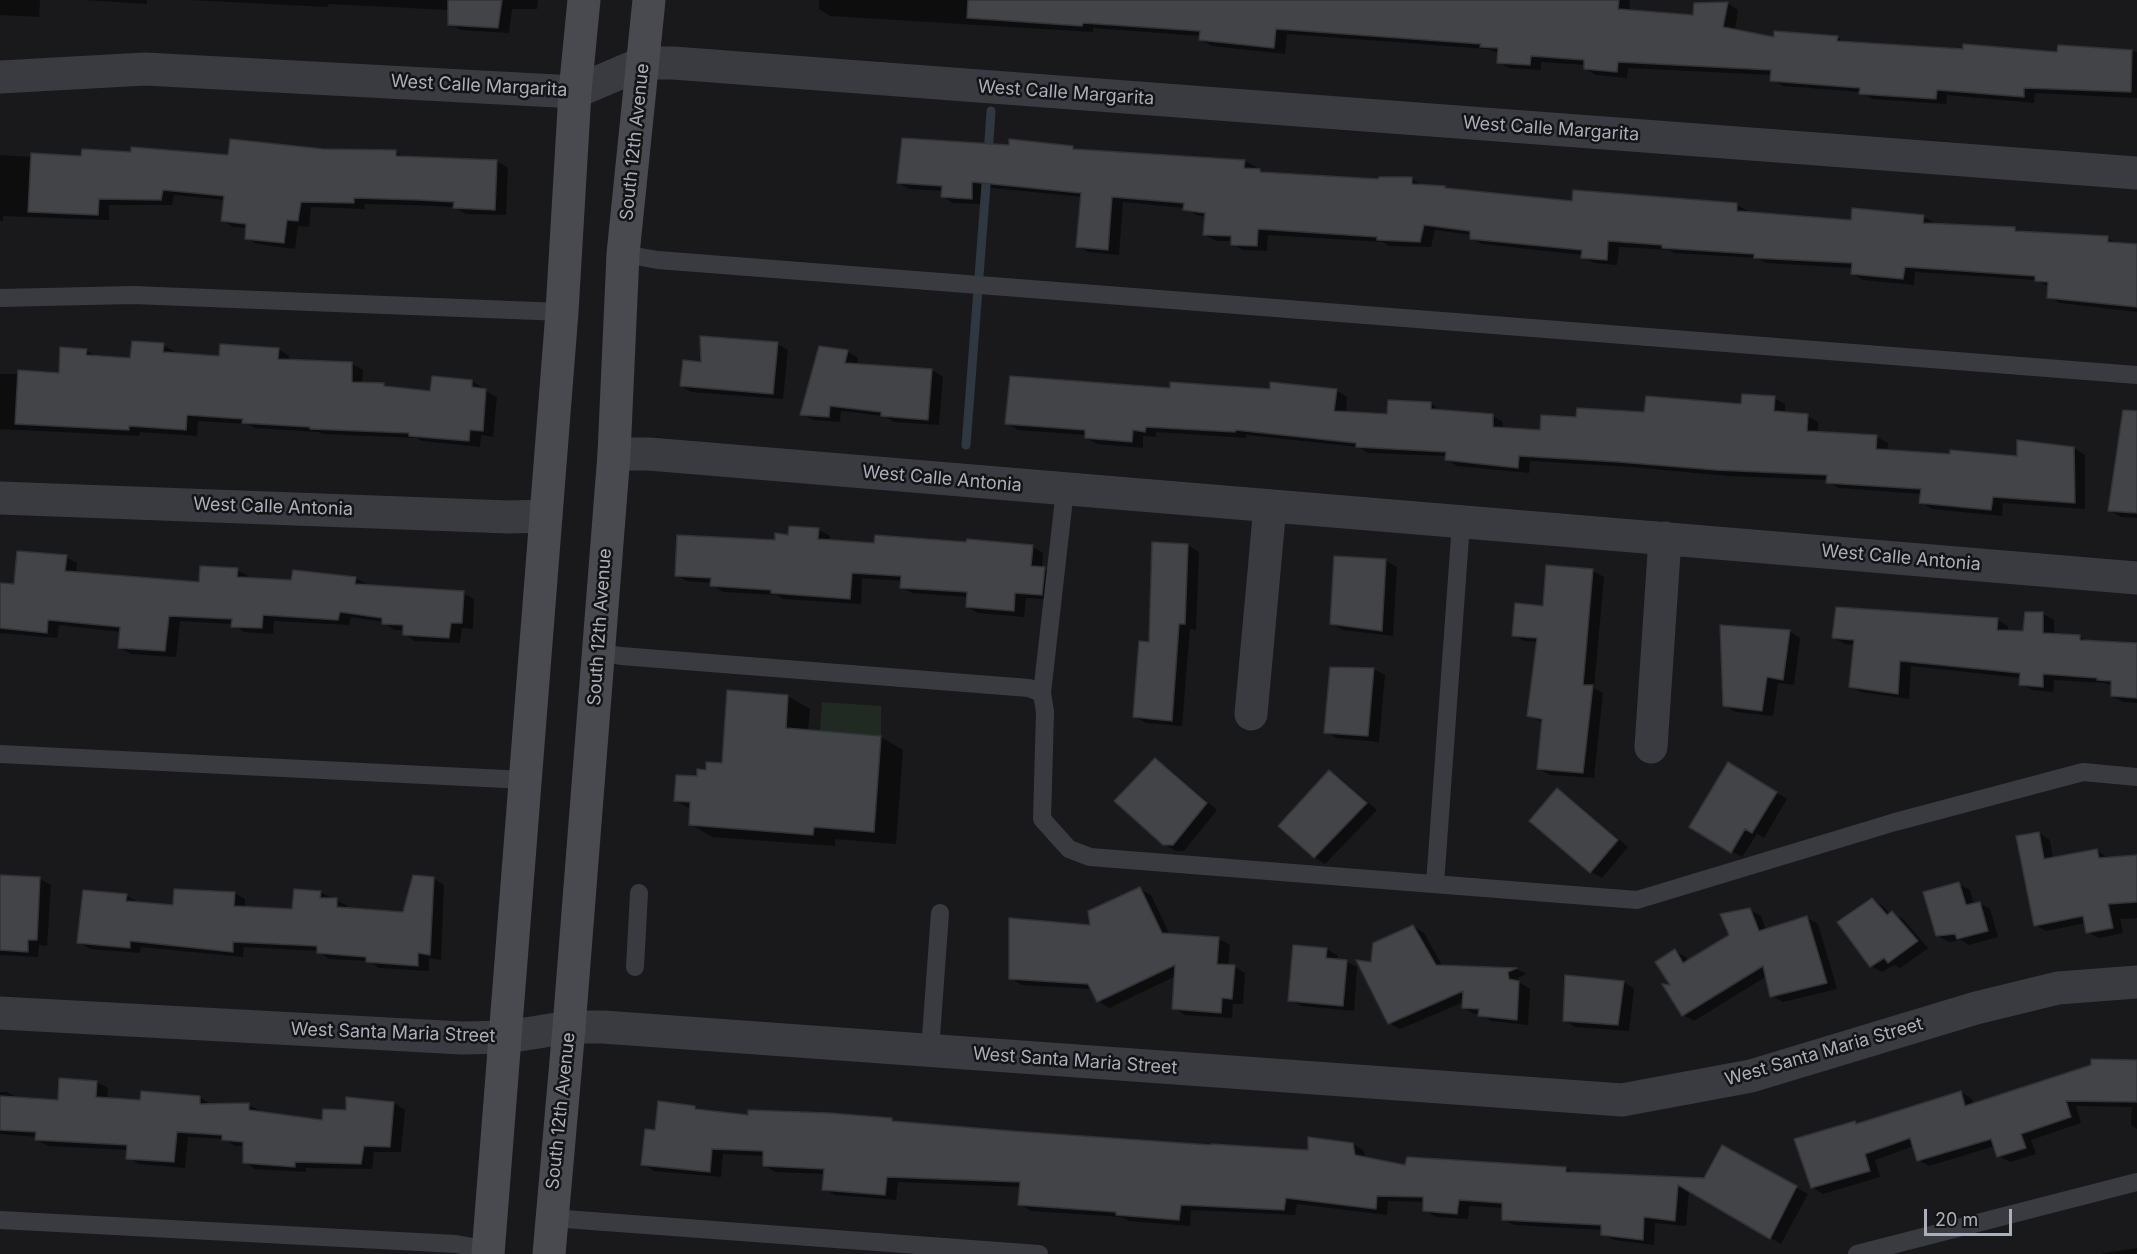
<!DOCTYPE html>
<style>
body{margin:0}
#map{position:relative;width:2137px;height:1254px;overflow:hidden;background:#19191b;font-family:Inter,sans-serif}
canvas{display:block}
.scale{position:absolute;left:1924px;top:1209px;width:88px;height:27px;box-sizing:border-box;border:3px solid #abafbb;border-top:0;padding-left:8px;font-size:18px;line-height:21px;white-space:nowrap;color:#abafbb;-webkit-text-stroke:4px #141416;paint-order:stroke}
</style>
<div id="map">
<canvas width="2137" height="1254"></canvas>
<div class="scale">20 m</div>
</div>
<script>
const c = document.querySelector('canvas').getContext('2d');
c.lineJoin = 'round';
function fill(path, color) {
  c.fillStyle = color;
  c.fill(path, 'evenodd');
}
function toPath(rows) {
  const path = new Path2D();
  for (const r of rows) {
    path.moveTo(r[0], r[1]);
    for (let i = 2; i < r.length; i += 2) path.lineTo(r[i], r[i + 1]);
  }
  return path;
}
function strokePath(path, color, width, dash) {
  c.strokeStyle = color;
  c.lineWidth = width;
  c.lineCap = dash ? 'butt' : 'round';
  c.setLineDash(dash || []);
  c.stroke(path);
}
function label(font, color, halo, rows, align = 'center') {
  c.font = font + ' Inter,sans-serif';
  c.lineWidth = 5;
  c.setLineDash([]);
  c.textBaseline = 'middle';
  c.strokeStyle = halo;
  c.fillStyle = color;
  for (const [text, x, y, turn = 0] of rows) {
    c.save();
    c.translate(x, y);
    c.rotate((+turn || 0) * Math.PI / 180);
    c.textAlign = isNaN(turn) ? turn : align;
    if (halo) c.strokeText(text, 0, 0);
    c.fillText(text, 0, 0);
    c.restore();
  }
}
const green = toPath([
 [822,702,881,706,881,736,820,731]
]);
const shadow = toPath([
 [0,0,40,0,39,17,0,15],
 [84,0,147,0,147,4],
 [188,0,538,0,537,9,512,9,509,33,461,30,450,24,449,10,328,4,328,7],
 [819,0,1630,0,1629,11,1695,17,1727,3,1738,10,1735,30,1775,38,1837,37,1848,44,2058,54,2059,46,2137,52,2137,98,2035,93,2034,103,1947,95,1946,104,1872,99,1860,92,1783,86,1772,80,1772,75,1628,68,1627,78,1596,75,1585,69,1585,65,1541,62,1541,70,1509,68,1498,62,1499,53,1487,49,1287,34,1285,54,1212,46,1201,40,1201,36,1093,28,1093,32,830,16,819,9],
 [1010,147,1073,147,1078,150,1245,161,1256,167,1255,170,1265,174,1380,181,1412,179,1422,185,1445,188,1449,190,1573,203,1737,205,1748,211,1748,213,1852,222,1924,217,1935,223,1934,225,2015,229,2021,232,2108,238,2118,244,2137,245,2137,312,2060,303,2049,297,2049,287,2036,280,1915,272,1914,285,1863,280,1852,273,1853,268,1766,263,1757,258,1674,253,1669,250,1619,247,1617,265,1594,263,1583,257,1583,255,1482,244,1471,238,1472,235,1435,230,1431,247,1389,246,1383,242,1268,235,1267,251,1243,250,1232,244,1232,241,1216,241,1205,235,1207,217,1196,215,1185,208,1123,202,1119,255,1088,252,1077,246,1082,197,983,187,982,204,953,203,942,196,943,191,909,189,899,183],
 [323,150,396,152,406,158,497,161,508,168,506,215,466,214,454,207,409,205,364,204,365,209,311,207,309,227,298,226,295,249,257,244,246,238,247,228,233,227,222,220,225,200,174,195,172,205,109,205,109,220,3,216,3,221,0,221,0,155,33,157,229,157],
 [777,344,788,350,783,399,692,392,681,386,703,363],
 [163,345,174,351,174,354,221,357,278,349,289,356,289,361,352,364,363,370,362,384,383,384,390,388,432,392,472,381,483,388,483,390,497,397,493,437,481,435,480,447,422,441,417,438,322,434,318,432,255,428,247,424,198,421,197,436,140,432,139,436,0,429,0,374,60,374,86,350,97,357,132,360],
 [847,351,858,358,857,365,932,370,943,377,939,425,894,422,884,416,841,411,840,422,813,420,802,414],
 [1171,389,1336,390,1347,397,1346,413,1388,416,1430,403,1441,411,1492,415,1503,422,1503,429,1541,432,1578,419,1743,405,1774,398,1785,404,1785,413,1807,416,1818,422,1818,433,1877,437,1888,443,1887,451,2018,458,2074,448,2085,455,2085,509,2003,503,2002,516,1932,509,1921,502,1922,494,1839,488,1828,482,1828,480,1728,476,1631,467,1530,461,1529,473,1457,466,1446,459,1447,456,1368,453,1359,447,1246,435,1246,438,1156,432,1156,437,1143,436,1143,448,1097,444,1086,438,1086,435,1018,430,1007,423],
 [2137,445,2137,518,2121,517,2110,511],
 [790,528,819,530,830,536,829,542,876,545,1032,546,1043,553,1042,568,1056,574,1053,600,1026,598,1024,617,978,613,967,607,968,597,912,593,901,587,902,581,862,578,861,604,783,599,777,595,723,592,712,585,712,583,687,581,676,575,790,536],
 [1188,545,1199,552,1196,630,1190,629,1182,726,1146,723,1135,717,1150,644],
 [66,557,77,563,76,574,200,583,237,570,248,576,248,579,292,582,355,578,366,584,366,586,463,593,474,599,473,629,462,628,460,643,415,641,404,634,404,630,394,630,383,622,351,617,349,625,274,621,273,634,244,632,233,624,180,621,176,657,131,654,120,648,121,632,59,625,57,638,0,633,0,585,16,586],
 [1386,561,1397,567,1393,636,1343,630,1332,624],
 [1548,567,1593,571,1604,577,1594,688,1603,693,1594,778,1550,775,1539,769,1543,723,1529,715,1538,642,1524,641,1513,635,1544,607],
 [2043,614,2054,620,2054,635,2080,637,2089,642,2137,644,2137,703,2123,702,2112,696,2113,686,2105,683,2054,680,2053,692,2032,690,2021,684,2022,678,1911,666,1909,699,1861,692,1850,686,1855,645,1845,644,1834,638,1997,619,2008,626,2008,632,2025,633],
 [1789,631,1800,638,1794,685,1778,683,1773,716,1736,712,1724,705],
 [1331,668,1374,669,1385,675,1379,742,1337,738,1326,732],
 [788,696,810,709,808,732,881,737,903,750,896,844,835,839,835,846,712,837,690,824,691,809,676,801,698,778,723,765],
 [1155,760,1166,766,1217,810,1184,851,1176,851,1164,844],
 [1729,764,1787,799,1764,838,1757,834,1742,857,1691,827],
 [1329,771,1340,778,1377,810,1325,864,1314,857],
 [1557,790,1568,796,1628,847,1602,878,1591,872],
 [2039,833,2050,840,2053,859,2097,851,2109,858,2137,856,2137,918,2120,919,2123,933,2099,938,2088,932,2086,923,2046,931,2035,925],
 [0,877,40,879,51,885,47,946,39,945,38,957,0,955],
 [433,878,444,885,441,960,429,958,429,971,379,968,368,961,329,959,318,951,244,947,243,957,141,947,140,953,90,949,79,942,127,896,138,902,174,907,234,893,245,899,245,909,294,911,320,892,348,906,348,909,404,913],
 [1959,884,1970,890,1974,905,1979,903,1990,909,1998,937,1969,945,1961,940,1949,942,1938,936],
 [1140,889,1151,895,1170,935,1219,939,1230,945,1228,966,1234,966,1245,973,1243,1004,1233,1004,1232,1018,1185,1015,1174,1008,1176,976,1109,1008,1098,1001,1092,989,1022,985,1010,978,1092,926],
 [1872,900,1883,906,1890,914,1892,913,1903,919,1928,948,1900,968,1894,965,1882,972,1871,966],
 [1750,910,1761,916,1766,930,1807,918,1818,924,1837,989,1783,1002,1772,996,1767,976,1694,1021,1683,1015,1672,987,1675,951,1686,957,1688,962,1731,935],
 [1413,926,1424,933,1443,967,1517,969,1526,974,1518,978,1519,982,1530,989,1528,1025,1491,1021,1480,1014,1474,1014,1463,1007,1464,1002,1400,1029,1389,1023,1372,963],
 [1327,949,1338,956,1337,960,1346,961,1357,967,1354,1011,1301,1006,1290,1000],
 [1624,982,1634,989,1629,1031,1575,1027,1564,1020],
 [2137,1062,2137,1129,2131,1125,2132,1107,2076,1106,2081,1123,2031,1140,2036,1154,2010,1162,1999,1156,1995,1146,1929,1166,1918,1160,1914,1146,1875,1160,1880,1177,1823,1194,1812,1187,1855,1123,1859,1124,1961,1092,1972,1099,1973,1104],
 [97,1082,108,1088,107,1099,142,1101,200,1097,211,1105,249,1105,260,1111,260,1113,323,1122,347,1112,394,1103,405,1110,401,1152,374,1152,372,1169,306,1168,306,1172,255,1169,244,1162,244,1146,235,1146,224,1139,188,1137,185,1168,139,1164,128,1158,128,1150,48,1146,37,1140,37,1137,0,1134,0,1092,7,1092,18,1098,59,1102],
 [695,1107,702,1111,750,1117,892,1120,897,1123,1012,1133,1310,1152,1353,1144,1364,1151,1365,1159,1407,1166,1566,1168,1576,1174,1705,1179,1723,1147,1808,1194,1781,1244,1689,1190,1686,1226,1655,1223,1654,1245,1614,1240,1603,1234,1603,1230,1514,1225,1503,1219,1503,1208,1469,1206,1468,1219,1436,1217,1424,1210,1425,1202,1388,1201,1387,1215,1297,1204,1295,1215,1191,1210,1190,1226,1129,1221,1122,1217,1031,1211,1020,1204,1021,1187,898,1182,896,1200,835,1195,824,1189,825,1174,775,1172,764,1165,765,1156,723,1154,721,1177,654,1171,643,1164,657,1132],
 [2137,1248,2137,1254,2099,1254]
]);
const stream = toPath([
 [988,155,991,111],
 [966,445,987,172]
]);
const building = toPath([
 [448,0,502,0,498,28,448,25,448,0],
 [968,0,1619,0,1618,9,1693,15,1694,3,1728,2,1723,27,1774,37,1774,31,1838,36,1837,41,1963,49,1963,44,2057,52,2058,45,2132,50,2131,92,2024,88,2024,97,1937,90,1936,99,1859,94,1860,88,1770,81,1771,70,1618,62,1617,72,1584,69,1584,60,1531,56,1530,65,1497,63,1498,48,1480,47,1481,44,1276,29,1274,48,1199,40,1200,31,1083,23,1082,26,967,18,968,0],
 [902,138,1009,145,1009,139,1073,146,1073,149,1245,160,1244,168,1260,169,1260,172,1378,179,1379,177,1412,177,1412,184,1445,186,1445,188,1572,201,1573,190,1737,203,1737,211,1851,220,1852,208,1924,215,1923,223,2015,227,2015,231,2108,236,2108,242,2137,244,2137,307,2047,298,2048,282,2035,281,2035,276,1905,267,1903,279,1851,274,1852,263,1754,258,1754,254,1662,248,1662,245,1608,241,1607,260,1581,258,1582,250,1470,239,1470,231,1424,225,1420,242,1377,240,1377,237,1258,229,1257,246,1231,245,1231,236,1203,235,1205,213,1183,210,1184,203,1112,197,1108,250,1076,247,1081,193,972,182,972,199,941,197,942,186,897,183,902,138],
 [230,139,323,149,396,150,396,156,497,160,495,210,453,208,454,202,419,200,354,198,354,203,301,202,298,221,287,220,284,243,245,239,246,224,221,221,224,196,163,190,161,200,99,199,98,215,28,212,31,153,81,156,82,149,131,152,131,147,228,155,230,139],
 [700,336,778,342,773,394,680,386,683,360,701,362,700,336],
 [132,341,164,343,163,352,219,356,220,344,279,348,278,359,352,362,352,382,384,383,384,386,430,391,432,376,472,380,472,387,486,389,483,431,470,430,469,441,409,436,409,433,310,429,310,427,242,423,243,419,187,415,186,430,129,426,129,430,15,424,18,370,59,373,60,347,87,349,86,355,130,358,132,341],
 [819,346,848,350,845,363,932,369,928,420,881,416,881,412,830,406,829,417,800,415,819,346],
 [1010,376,1170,388,1170,382,1270,389,1270,382,1337,389,1334,411,1387,414,1388,400,1431,402,1431,409,1493,414,1493,427,1540,430,1541,415,1576,417,1577,408,1644,412,1646,396,1741,404,1742,394,1775,396,1774,411,1808,414,1807,431,1877,435,1876,449,1950,454,1950,450,2017,456,2017,440,2074,447,2075,503,1993,497,1991,510,1919,503,1921,489,1826,483,1827,475,1716,470,1619,462,1519,456,1518,468,1445,460,1446,452,1356,447,1356,443,1236,430,1235,432,1146,427,1145,432,1133,430,1132,442,1085,438,1085,430,1005,424,1010,376],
 [2123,410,2137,411,2137,513,2108,511,2123,410],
 [789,526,819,528,818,539,874,543,875,535,966,542,967,539,1033,545,1031,566,1045,567,1042,595,1015,593,1014,611,966,607,967,592,900,588,901,576,852,573,850,599,771,593,771,590,710,586,711,578,675,576,677,535,775,540,775,533,788,535,789,526],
 [1152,542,1188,544,1185,624,1179,624,1172,721,1133,717,1139,641,1149,642,1152,542],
 [17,551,67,555,65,571,199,582,200,566,238,568,237,577,291,580,293,570,356,577,355,584,464,591,462,623,451,623,449,638,403,635,403,625,382,624,382,618,340,612,338,620,263,615,262,628,231,627,232,619,169,616,165,651,118,648,120,627,48,620,47,633,0,628,0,583,14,584,17,551],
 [1334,556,1386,559,1382,631,1330,624,1334,556],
 [1546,565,1593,569,1583,685,1593,685,1583,773,1537,769,1542,719,1527,716,1537,638,1512,636,1515,603,1543,606,1546,565],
 [1836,607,1998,618,1997,630,2023,631,2025,612,2043,612,2043,633,2080,635,2080,640,2137,643,2137,698,2111,696,2111,681,2097,680,2097,678,2043,674,2043,687,2019,685,2020,673,1900,661,1898,694,1849,687,1854,640,1832,638,1836,607],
 [1720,625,1790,630,1783,680,1767,677,1762,711,1723,706,1720,625],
 [1330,667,1374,668,1368,736,1324,733,1330,667],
 [727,690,788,695,786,728,881,736,874,832,814,827,813,835,689,825,690,802,674,801,676,775,697,776,697,769,706,770,706,762,722,763,727,690],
 [1155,758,1207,803,1173,845,1163,845,1114,801,1155,758],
 [1728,762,1777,792,1752,833,1745,829,1731,853,1689,827,1728,762],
 [1329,770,1367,803,1314,858,1278,826,1329,770],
 [1557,788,1618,840,1590,873,1529,821,1557,788],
 [2039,832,2044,859,2097,849,2099,858,2137,855,2137,902,2108,904,2113,928,2086,933,2083,916,2034,926,2016,836,2039,832],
 [0,875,40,877,37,940,28,940,28,952,0,950,0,875],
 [413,875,434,877,430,955,418,953,418,966,366,962,366,957,317,953,317,946,233,942,233,952,130,941,130,948,77,943,83,890,127,894,126,901,173,905,174,889,235,892,234,906,292,909,294,889,321,891,320,898,337,898,337,907,403,912,413,875],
 [1959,882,1966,905,1980,902,1988,931,1957,939,1955,934,1936,936,1923,892,1959,882],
 [1140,887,1162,933,1219,937,1217,964,1235,965,1232,999,1222,998,1221,1013,1172,1009,1175,965,1097,1002,1088,984,1009,979,1009,918,1090,925,1088,911,1140,887],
 [1872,898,1887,915,1892,911,1918,941,1888,963,1884,958,1870,967,1837,922,1872,898],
 [1750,908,1759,931,1807,916,1827,983,1770,997,1763,966,1682,1016,1662,984,1670,985,1655,962,1675,949,1683,963,1729,935,1720,914,1750,908],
 [1413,925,1436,965,1517,968,1508,972,1509,979,1519,981,1517,1020,1478,1016,1479,1009,1462,1008,1463,991,1388,1024,1356,960,1371,962,1373,943,1413,925],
 [1293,945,1327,948,1326,958,1347,960,1343,1006,1288,1001,1293,945],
 [1565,975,1624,981,1618,1025,1563,1021,1565,975],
 [2091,1059,2137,1060,2137,1102,2066,1101,2071,1117,2021,1134,2026,1148,1997,1157,1991,1139,1917,1161,1910,1138,1865,1154,1870,1171,1811,1188,1794,1139,1855,1121,1856,1124,1961,1091,1965,1106,2091,1065,2091,1059],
 [59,1078,97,1081,96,1097,140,1100,141,1091,200,1096,200,1104,249,1103,249,1110,322,1120,323,1109,346,1110,346,1097,394,1102,390,1147,364,1146,361,1164,295,1162,295,1167,243,1163,243,1142,222,1140,222,1135,177,1132,174,1162,126,1159,127,1145,35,1140,36,1132,0,1130,0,1096,58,1100,59,1078],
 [658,1101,695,1106,695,1109,748,1115,748,1110,829,1113,892,1118,892,1121,1012,1131,1211,1145,1211,1144,1308,1150,1308,1137,1353,1143,1355,1155,1405,1165,1407,1157,1566,1167,1566,1172,1704,1178,1722,1145,1797,1186,1770,1239,1678,1185,1675,1221,1644,1217,1643,1240,1601,1235,1601,1225,1502,1220,1502,1203,1459,1200,1457,1214,1423,1211,1423,1197,1377,1196,1376,1209,1286,1198,1284,1210,1181,1205,1179,1220,1116,1215,1116,1212,1018,1205,1020,1182,887,1177,885,1195,822,1190,824,1169,763,1166,763,1151,712,1149,710,1172,641,1165,645,1129,655,1130,658,1101]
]);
const service = toPath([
 [623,254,658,260,2137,375],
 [0,298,133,295,562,312],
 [598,652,621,656,1029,688,1042,693,1045,712,1042,819,1069,849,1090,857,1637,900,1895,822,2083,772,2137,777],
 [1042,693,1065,490],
 [0,754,525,780],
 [1435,884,1461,523],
 [635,967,639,893],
 [930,1050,940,913],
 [551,1218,1039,1254],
 [0,1220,456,1244,489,1250],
 [1857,1254,2137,1182]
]);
const minor = toPath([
 [0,77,145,69,575,92,643,63,673,63,2137,173],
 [614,454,649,454,2137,578],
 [0,498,509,517,546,516],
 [1251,714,1270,506],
 [1651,747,1665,538],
 [0,1013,462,1038,507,1037,569,1027,603,1027,1622,1100,1751,1076,1976,1008,2058,988,2137,982]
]);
const secondary = toPath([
 [488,1254,562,312,575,92,584,0],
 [549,1254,569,1027,614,454,623,254,649,0]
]);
const streetNames = [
 ["West Calle Margarita",479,86,3],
 ["West Calle Margarita",1066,93,4],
 ["West Calle Margarita",1551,129,4],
 ["South 12th Avenue",635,142,-84],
 ["West Calle Antonia",942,479,5],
 ["West Calle Antonia",273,507,2],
 ["West Calle Antonia",1901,558,5],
 ["South 12th Avenue",600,627,-86],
 ["West Santa Maria Street",393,1033,2],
 ["West Santa Maria Street",1824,1052,-16],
 ["West Santa Maria Street",1075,1061,4],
 ["South 12th Avenue",561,1111,-84]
];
fill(green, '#212a22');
fill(shadow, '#0007');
strokePath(stream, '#2f3740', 9);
fill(building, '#434448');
strokePath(building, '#333337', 1.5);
strokePath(service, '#3a3b40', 18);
strokePath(minor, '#3a3b40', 33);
strokePath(secondary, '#484a50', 33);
label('18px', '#abafbb', '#141416', streetNames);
</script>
